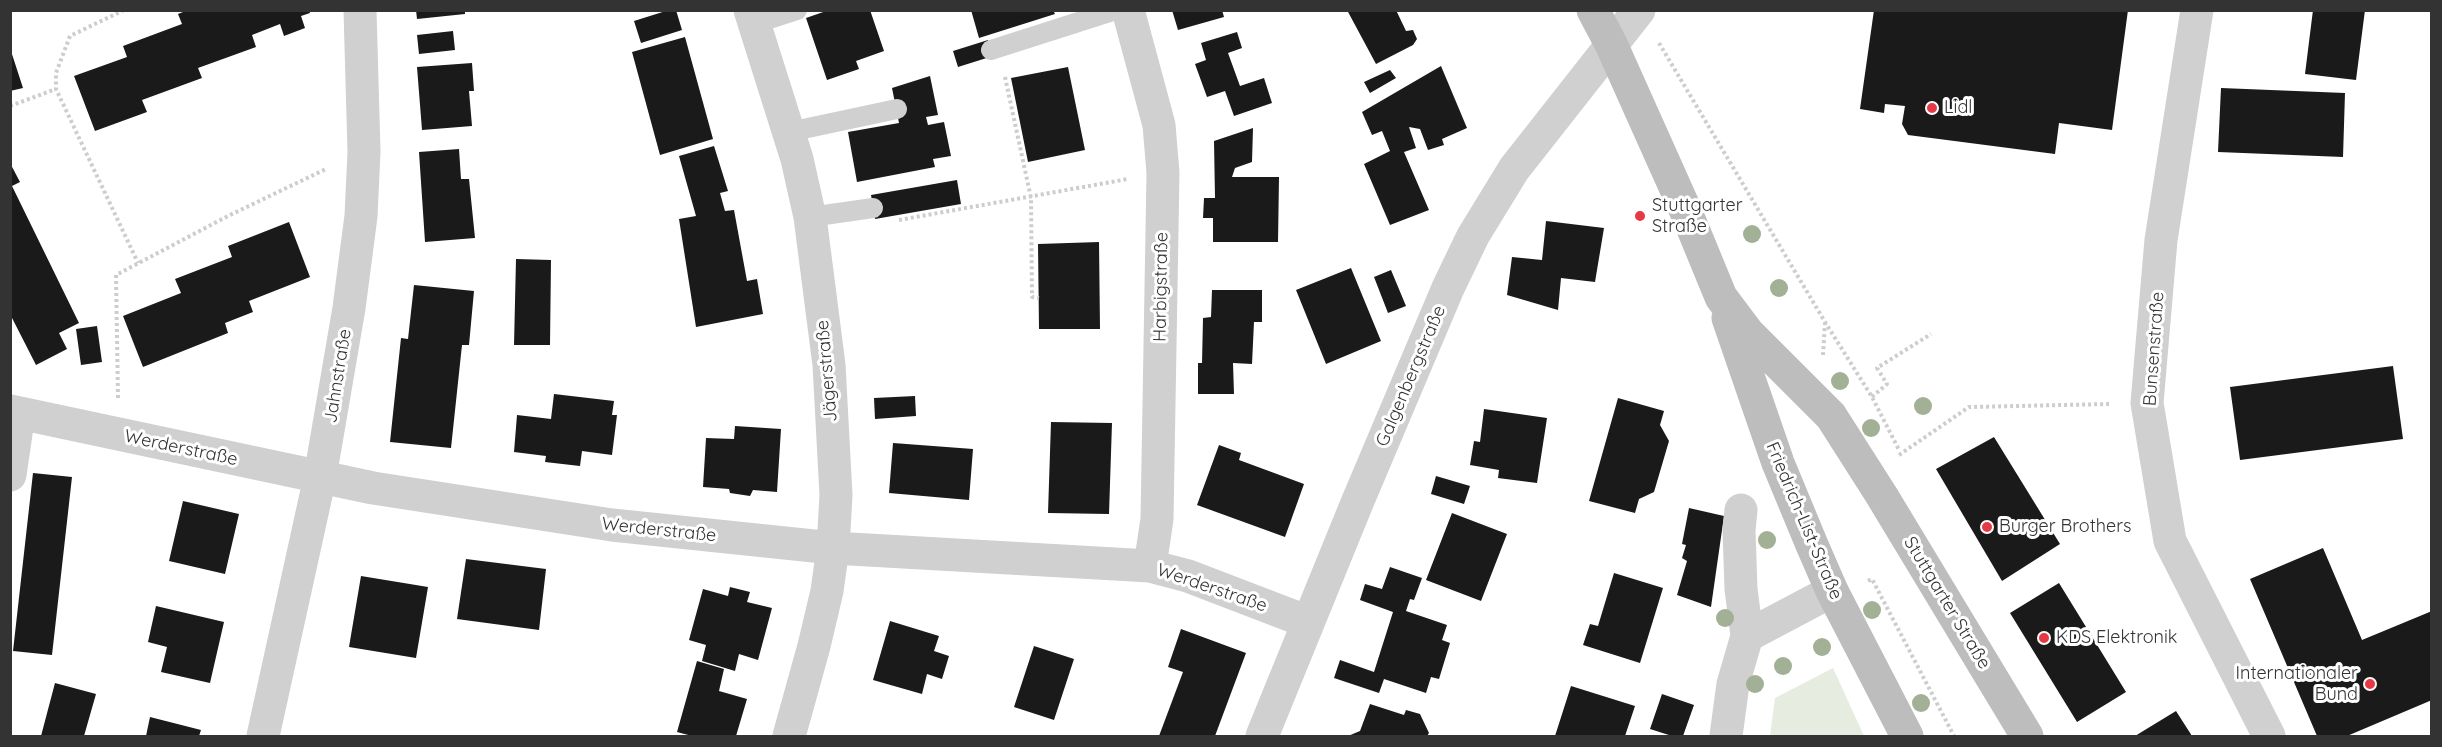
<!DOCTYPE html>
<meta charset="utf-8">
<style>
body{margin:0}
#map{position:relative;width:2442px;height:747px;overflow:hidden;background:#fff;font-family:Quicksand,sans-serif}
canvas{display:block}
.frame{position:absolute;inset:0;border:12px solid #333;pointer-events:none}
</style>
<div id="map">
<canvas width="2442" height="747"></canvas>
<div class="frame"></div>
</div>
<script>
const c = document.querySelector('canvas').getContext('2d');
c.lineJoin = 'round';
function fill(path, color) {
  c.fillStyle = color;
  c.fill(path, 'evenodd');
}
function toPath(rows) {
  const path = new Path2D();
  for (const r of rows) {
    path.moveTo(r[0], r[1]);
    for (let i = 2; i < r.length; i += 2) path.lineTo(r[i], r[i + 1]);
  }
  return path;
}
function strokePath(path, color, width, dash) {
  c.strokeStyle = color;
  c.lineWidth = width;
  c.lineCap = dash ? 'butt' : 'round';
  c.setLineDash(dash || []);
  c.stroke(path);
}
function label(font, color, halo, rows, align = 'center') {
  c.font = font + ' Quicksand,sans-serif';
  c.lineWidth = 6;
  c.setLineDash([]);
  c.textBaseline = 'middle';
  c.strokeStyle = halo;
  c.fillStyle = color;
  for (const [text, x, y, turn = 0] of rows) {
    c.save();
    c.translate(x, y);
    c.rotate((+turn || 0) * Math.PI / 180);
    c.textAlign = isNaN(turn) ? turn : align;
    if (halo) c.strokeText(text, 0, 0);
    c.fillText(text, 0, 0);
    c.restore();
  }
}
const green = toPath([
 [1833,668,1864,736,1770,736,1775,698]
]);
const building = toPath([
 [188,10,309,10,310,13,301,16,305,28,284,36,280,24,252,35,256,47,198,68,202,78,142,100,147,112,95,131,74,76,127,57,123,46,182,24,178,14],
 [416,10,465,10,465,14,417,19],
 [669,10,676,10,682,30,641,43,634,21],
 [829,10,870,10,884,51,856,61,859,69,827,80,806,18],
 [971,10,1053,10,1055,14,979,38],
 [1172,10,1222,10,1224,17,1178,30],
 [1347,10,1396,10,1406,31,1413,30,1417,39,1413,45,1376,64],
 [1874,10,2128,10,2112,130,2059,123,2055,154,1908,135,1902,124,1905,106,1885,104,1884,113,1860,109],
 [2313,10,2365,10,2356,80,2305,74],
 [453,31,455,50,419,54,417,35],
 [1237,32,1242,48,1228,53,1240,86,1264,78,1272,103,1234,116,1225,91,1207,97,1195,64,1206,60,1201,43],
 [685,37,713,139,660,155,632,52],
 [988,40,993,56,958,67,953,51],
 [10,48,23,88,10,91],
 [472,63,474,91,469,91,472,126,422,130,417,67],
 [1441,66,1467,128,1442,139,1444,145,1428,150,1420,129,1409,127,1416,148,1404,152,1429,210,1390,225,1364,164,1390,151,1382,131,1372,135,1362,112],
 [1068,67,1085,150,1028,162,1011,78],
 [1390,70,1396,78,1370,93,1364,82],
 [930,76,938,115,926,117,928,125,944,122,951,156,933,159,935,167,857,182,848,132,899,123,892,88],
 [2221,88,2345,93,2343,157,2218,152],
 [1253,128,1252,162,1235,168,1232,177,1279,177,1278,242,1213,242,1213,218,1203,218,1204,198,1215,198,1214,141],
 [714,146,728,191,720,193,725,211,734,210,747,281,757,279,763,314,696,327,679,219,696,216,679,156],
 [459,149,461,179,469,179,475,238,425,242,419,152],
 [10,163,20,182,12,186,79,323,59,333,67,349,36,365,10,314],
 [957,180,961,204,875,219,871,195],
 [1546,221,1604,228,1595,282,1561,278,1558,310,1507,295,1512,257,1542,260],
 [289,222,310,277,249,301,253,312,225,323,228,333,143,367,123,316,181,293,175,279,232,257,228,246],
 [1099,242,1100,329,1039,329,1038,244],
 [516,259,551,260,550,345,514,345],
 [1351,268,1381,341,1326,364,1296,290],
 [1391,270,1406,306,1388,313,1374,277],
 [414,285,474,291,469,345,462,345,451,448,390,442,401,338,408,339],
 [1212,290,1262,290,1262,322,1254,322,1252,364,1233,363,1234,394,1198,394,1198,363,1202,363,1203,318,1211,317],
 [97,326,102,362,81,365,76,329],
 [2393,366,2403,439,2240,460,2230,387],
 [554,394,614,401,612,415,617,415,612,455,582,451,580,466,545,462,546,456,514,452,517,415,551,419],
 [915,396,916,416,875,419,874,398],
 [1618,398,1664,411,1660,425,1669,441,1654,492,1639,499,1635,513,1589,501],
 [1484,409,1547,418,1537,483,1498,478,1499,470,1470,465,1474,441,1480,442],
 [1051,422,1112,423,1109,514,1048,513],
 [735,426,781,429,777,492,753,490,750,496,730,493,729,489,703,487,706,438,734,439],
 [1994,437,2060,544,2002,581,1936,469],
 [893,443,973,449,969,500,889,493],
 [1219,445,1241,453,1239,460,1304,484,1285,537,1197,505],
 [33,473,72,477,52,655,13,651],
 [1436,476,1470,486,1464,504,1431,494],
 [183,501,239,514,225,574,169,561],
 [1689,508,1724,516,1711,607,1677,595,1687,561,1682,558,1686,545,1682,544],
 [1452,513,1507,534,1481,601,1426,580],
 [2323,548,2362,640,2432,611,2432,700,2347,736,2317,736,2250,579],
 [466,559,546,569,539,630,457,619],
 [1390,567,1422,578,1414,600,1410,599,1406,611,1447,625,1442,640,1450,643,1439,679,1431,677,1426,693,1384,679,1379,693,1334,678,1340,660,1374,672,1393,612,1360,600,1365,584,1382,589],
 [1614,573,1663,588,1640,663,1583,645,1590,624,1598,626],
 [361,576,428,587,416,658,349,647],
 [2059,583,2126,692,2077,722,2010,613],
 [730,587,750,592,747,602,772,608,758,660,739,654,735,671,702,661,706,645,689,640,703,589,728,596],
 [156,606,224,622,210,683,161,672,167,647,148,642],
 [890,621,939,636,934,651,949,656,942,679,927,674,922,694,873,680],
 [1181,629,1246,653,1215,736,1159,736,1183,672,1168,667],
 [1034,646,1074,659,1054,720,1014,707],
 [697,661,724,669,719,691,747,699,736,736,692,736,677,732],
 [55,683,96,694,84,736,41,736],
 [1571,686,1635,706,1625,736,1555,736],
 [1662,694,1694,705,1683,736,1672,736,1650,729],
 [1370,704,1404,715,1406,710,1420,714,1429,733,1427,736,1348,736,1360,731],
 [2176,711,2192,736,2135,736],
 [150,717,201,730,199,736,146,736]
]);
const path = toPath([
 [124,10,70,36,56,73,56,89,138,263],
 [1659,43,1825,322,1872,397,1899,450],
 [1005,77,1031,198,1032,297,1039,298],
 [10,106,56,89],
 [899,220,1128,179],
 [1823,355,1825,323],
 [1872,397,1887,384,1877,368,1931,334],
 [118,398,116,275,228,216,326,169],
 [1899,455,1969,407,2111,404],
 [1868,581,1872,579,1954,736]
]);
const lane = toPath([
 [754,24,797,10],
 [991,50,1116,10],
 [789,132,897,109],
 [810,217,873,208]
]);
const street = toPath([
 [750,10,797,159,810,217,829,365,836,495,833,548,827,591,814,646,789,736],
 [1128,10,1159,125,1163,173,1157,519,1150,566],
 [2197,10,2161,240,2147,403,2170,541,2269,736],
 [10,411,373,488,612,525,833,548,1150,566,1188,576,1308,622],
 [10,475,19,413],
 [1747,636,1832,591],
 [263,736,320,477,349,308,361,216,364,152,360,10],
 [1262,736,1357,503,1448,288,1473,236,1514,169,1639,10],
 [1726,736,1733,684,1747,636,1741,589,1739,530,1741,510]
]);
const secondary = toPath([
 [1593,10,1611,44,1684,207,1721,297,1748,333,1831,416,1882,496,2027,736],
 [1728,318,1778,463,1812,545,1832,591,1907,736]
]);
const trees = [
 [1752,234],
 [1779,288],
 [1840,381],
 [1923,406],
 [1871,428],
 [1767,540],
 [1872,610],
 [1725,618],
 [1822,647],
 [1783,666],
 [1755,684],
 [1921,703]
];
const markers = [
 [1932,108,6,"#e63946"],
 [1640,216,6,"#e63946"],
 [1987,527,6,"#e63946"],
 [2044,638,6,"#e63946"],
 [2370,684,6,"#e63946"]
];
const poiNames = [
 ["Lidl",1944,108],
 ["Stuttgarter",1652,206],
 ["Straße",1652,227],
 ["Burger Brothers",1999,527],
 ["KDS Elektronik",2056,638],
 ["Internationaler",2358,674,"right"],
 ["Bund",2358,695,"right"]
];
const streetNames = [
 ["Harbigstraße",1161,287,-89],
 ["Bunsenstraße",2154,349,-86],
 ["Jägerstraße",827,371,-95],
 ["Jahnstraße",338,376,-81],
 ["Galgenbergstraße",1411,376,-67],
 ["Werderstraße",181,448,12],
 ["Friedrich-List-Straße",1804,521,67],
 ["Werderstraße",659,530,6],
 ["Werderstraße",1212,588,19],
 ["Stuttgarter Straße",1947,603,59]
];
fill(green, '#e6ecdf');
fill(building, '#1a1a1a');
strokePath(path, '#cdcdcd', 4, [3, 3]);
strokePath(lane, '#d0d0d0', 20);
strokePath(street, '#d0d0d0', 33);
strokePath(secondary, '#bdbdbd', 33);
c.fillStyle = '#a2b095';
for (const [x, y] of trees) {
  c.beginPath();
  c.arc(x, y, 9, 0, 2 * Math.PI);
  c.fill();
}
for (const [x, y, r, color] of markers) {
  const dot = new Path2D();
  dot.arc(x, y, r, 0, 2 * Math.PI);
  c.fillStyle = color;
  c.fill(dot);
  strokePath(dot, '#fff', 2);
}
label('18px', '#333', '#fff', poiNames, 'left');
label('18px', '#333', '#fff', streetNames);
</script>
